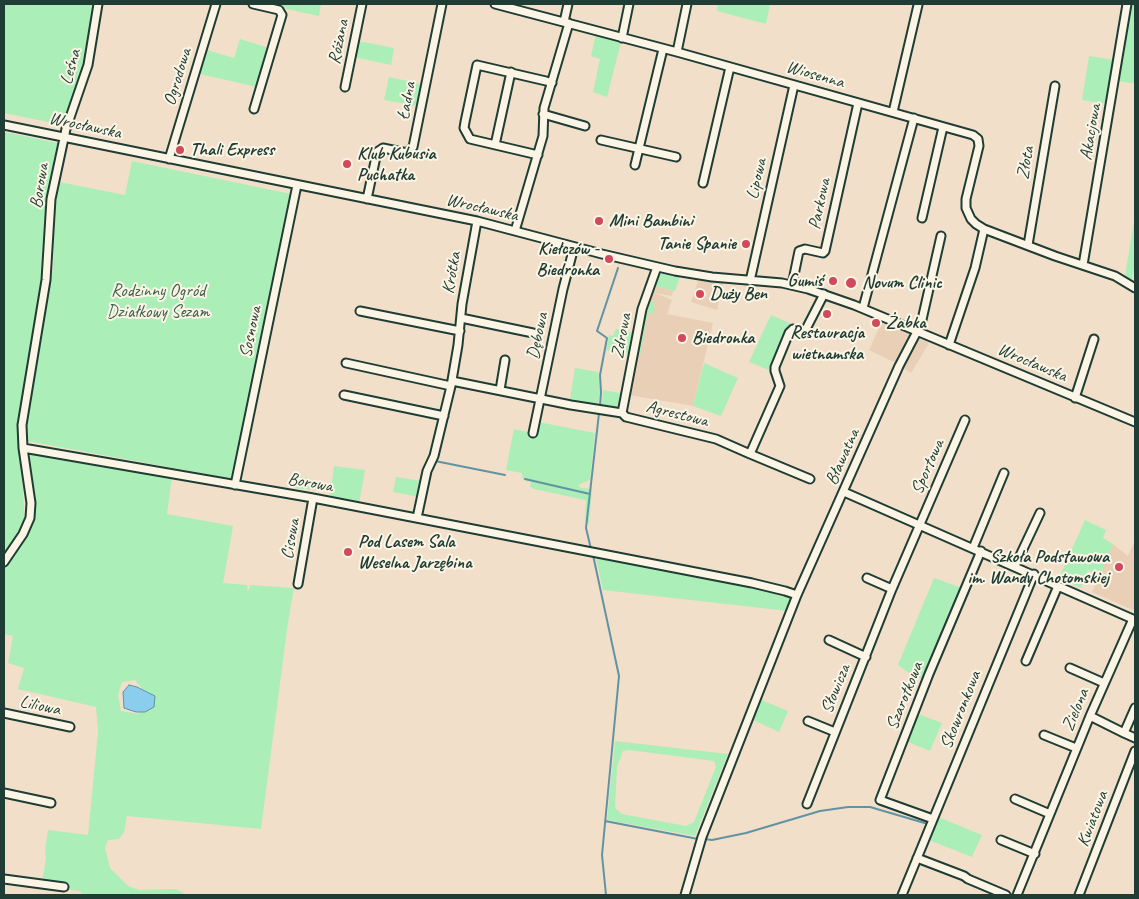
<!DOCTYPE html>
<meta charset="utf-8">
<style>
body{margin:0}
#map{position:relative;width:1139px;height:899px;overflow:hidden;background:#f1dfc9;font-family:Caveat,sans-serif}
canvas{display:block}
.frame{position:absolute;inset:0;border:5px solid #1f3d34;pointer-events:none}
</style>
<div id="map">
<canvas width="1139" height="899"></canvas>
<div class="frame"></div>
</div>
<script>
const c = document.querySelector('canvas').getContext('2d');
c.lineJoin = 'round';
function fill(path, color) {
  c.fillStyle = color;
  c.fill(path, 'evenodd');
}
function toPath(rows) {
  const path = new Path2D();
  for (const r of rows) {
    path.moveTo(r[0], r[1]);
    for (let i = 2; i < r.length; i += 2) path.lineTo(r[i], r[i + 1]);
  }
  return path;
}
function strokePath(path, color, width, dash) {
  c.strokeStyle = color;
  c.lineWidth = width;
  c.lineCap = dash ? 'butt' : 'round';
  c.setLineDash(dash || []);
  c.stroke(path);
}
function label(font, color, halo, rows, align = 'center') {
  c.font = font + ' Caveat,sans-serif';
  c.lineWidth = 4;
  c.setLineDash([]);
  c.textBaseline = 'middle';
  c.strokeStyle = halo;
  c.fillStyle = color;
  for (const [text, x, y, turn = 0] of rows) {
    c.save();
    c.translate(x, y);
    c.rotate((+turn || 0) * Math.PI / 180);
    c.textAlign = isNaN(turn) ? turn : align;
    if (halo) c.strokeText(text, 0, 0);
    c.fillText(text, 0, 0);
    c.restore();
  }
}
const built = toPath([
 [698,281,723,283,717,310,691,302],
 [655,286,673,290,672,296,655,293,672,300,667,314,713,323,693,406,629,395,644,313],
 [881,323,912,335,898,364,869,350],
 [914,337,929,343,911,373,901,367],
 [1135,540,1135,611,1092,592,1113,544,1128,556]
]);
const green = toPath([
 [4,4,94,4,88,45,83,63,77,86,63,125,4,113],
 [283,4,321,4,319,16,282,8],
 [718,4,770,4,766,24,717,11],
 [1123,4,1135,4,1135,84,1119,81,1115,102,1108,101,1108,104,1082,100,1089,56,1115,60],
 [596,34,621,42,607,97,593,92,600,59,591,56],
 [240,39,269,48,257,87,200,74,207,50,234,58],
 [358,41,394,48,391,65,354,57],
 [389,77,421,84,417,106,384,100],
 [4,132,58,143,48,195,43,281,19,430,25,524,4,558],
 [132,161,291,194,233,479,27,441,28,404,53,269,55,209,59,182,125,195],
 [1135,215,1135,261,1132,280,1125,276],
 [663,273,680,276,675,291,655,286,660,274],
 [650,302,655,302,653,314,648,313,640,355,638,352,646,312],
 [771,315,792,324,771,371,749,362],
 [616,329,635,333,630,354,606,350,609,335,613,336],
 [704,363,738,378,721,416,693,406],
 [575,368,598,372,600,389,598,405,570,399],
 [603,390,620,393,618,405,614,407,602,405],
 [538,422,595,433,590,480,578,485,581,488,592,489,589,523,585,523,586,500,534,489,530,487,531,482,523,480,522,473,506,470,514,429,535,434],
 [27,451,172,476,167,514,233,526,223,583,247,585,248,592,250,585,294,588,288,622,261,829,127,816,124,832,119,839,108,840,105,848,110,868,128,886,139,890,176,889,187,895,82,895,80,891,39,887,42,882,46,859,45,850,48,830,88,835,98,732,96,707,18,689,24,668,8,663,13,636,4,634,4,569,29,532,35,516,35,496],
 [135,680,153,702,138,714,121,711,118,695,122,682],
 [334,466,365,470,359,504,330,498],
 [296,476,309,478,320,485,319,490,293,488],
 [396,477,422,481,419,497,393,492],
 [1085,520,1106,530,1103,538,1113,544,1099,578,1088,570,1081,588,1059,578],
 [595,554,781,591,793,598,788,611,603,590],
 [934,578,962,588,925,680,915,677,898,665],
 [759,699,788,711,779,732,751,719],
 [918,714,942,723,930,751,908,742],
 [615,741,728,754,695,836,607,820],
 [629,750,714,761,716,767,694,822,686,826,622,814,615,808,617,767,623,751],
 [938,817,982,835,972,857,929,840]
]);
const water = toPath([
 [129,685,137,687,155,696,154,707,145,712,136,712,124,708,123,692,129,685]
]);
const stream = toPath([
 [600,406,601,392,600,375,607,338,597,331,618,268],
 [435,461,505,475],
 [525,479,590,494],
 [591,549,586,528,599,413],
 [593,555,619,676,602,855,606,895],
 [605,821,698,839],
 [704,839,712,840,746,833,820,811,848,807,870,807,928,824]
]);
const minor = toPath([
 [253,4,279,10,282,15,254,109],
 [495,4,677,52,973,135,978,139,979,146,966,199,966,208,971,219,976,224,984,229,1055,256,1115,276,1135,288],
 [564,22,568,4],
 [622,38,629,4],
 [677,52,687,4],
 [345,87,362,4],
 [893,112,918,5],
 [543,114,585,126],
 [4,125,477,221,602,254,675,271,712,277,782,283,808,289,854,305,1135,422],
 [601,140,676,157],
 [495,145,511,72],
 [538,155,470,139,464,128,465,122,477,65,546,81,552,83],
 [169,159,216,4],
 [635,165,663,49],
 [703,183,730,67],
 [367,199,377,152,383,148,407,153,413,147,442,4],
 [922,218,943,127],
 [515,231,543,136,544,108,569,23],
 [1028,245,1055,86],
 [1083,265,1127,4],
 [750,281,794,85],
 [792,285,799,251,805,249,823,253,825,251,858,103],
 [863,308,914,118],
 [360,311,460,331],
 [461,318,533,333],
 [949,345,975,268,984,229],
 [346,363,451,386],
 [452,381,571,405,622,413,626,417,716,439,750,454],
 [500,390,505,360],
 [344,395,444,416],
 [1075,398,1094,339],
 [622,413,642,309,657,267],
 [533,433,563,289,574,247],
 [23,448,313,498,752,583,785,591,797,595],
 [810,479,750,454,780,386,775,371,775,367,789,333,793,329,801,331,806,329,824,294],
 [235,485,297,185],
 [844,492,1135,620],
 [417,518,427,471,434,456,451,386,458,345,462,304,477,221],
 [973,548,1004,473],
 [4,562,23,534,30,518,31,503,23,448,22,425,46,280,51,199,66,129,88,65,98,4],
 [1015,566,1040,513],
 [867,578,892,589],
 [298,584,313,498],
 [829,640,866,657],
 [1026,661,1058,586],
 [1070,668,1104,683],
 [1135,708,1124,733,1135,738],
 [4,713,70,727],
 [1090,716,1124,733],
 [808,721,835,732],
 [1044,735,1076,748],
 [4,793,51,803],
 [1015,799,1050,814],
 [807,804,892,589,965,420],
 [933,819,880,800,929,674,981,551],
 [1001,840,1035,854],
 [917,858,964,876,968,879,1006,895],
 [4,879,64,887],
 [685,895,702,837,797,595,899,366,921,324,941,236],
 [902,895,1034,574],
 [1017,895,1090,716,1133,619],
 [1079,895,1135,751]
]);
const markers = [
 [180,150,5,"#d1495b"],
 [347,164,5,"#d1495b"],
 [599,221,5,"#d1495b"],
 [746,244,5,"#d1495b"],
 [609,259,5,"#d1495b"],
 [833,281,5,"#d1495b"],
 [851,283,6,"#d1495b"],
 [700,294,5,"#d1495b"],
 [827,314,5,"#d1495b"],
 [876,323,5,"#d1495b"],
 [682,338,5,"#d1495b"],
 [348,552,5,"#d1495b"],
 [1119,567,5,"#d1495b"]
];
const streetNames = [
 ["Różana",339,42,-78],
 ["Leśna",71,67,-74],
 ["Wiosenna",815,75,16],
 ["Ogrodowa",178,77,-73],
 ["Ładna",407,101,-79],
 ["Wrocławska",85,126,12],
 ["Akacjowa",1091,132,-80],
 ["Złota",1026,163,-80],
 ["Lipowa",757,179,-77],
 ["Borowa",40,186,-81],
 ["Parkowa",820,204,-78],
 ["Wrocławska",482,208,13],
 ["Krótka",452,273,-80],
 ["Sosnowa",251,332,-78],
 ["Dębowa",538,336,-78],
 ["Zdrowa",622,336,-79],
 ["Wrocławska",1032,363,23],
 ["Agrestowa",677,414,14],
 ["Bławatna",843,457,-66],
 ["Sportowa",928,467,-66],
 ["Borowa",310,483,10],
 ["Cisowa",291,539,-80],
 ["Słowicza",836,689,-68],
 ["Szarotkowa",905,696,-68],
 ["Liliowa",40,706,12],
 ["Skowronkowa",961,710,-68],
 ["Zielona",1076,710,-67],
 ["Kwiatowa",1093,819,-69]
];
const poiNames = [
 ["Thali Express",190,150],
 ["Klub Kubusia",357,154],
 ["Puchatka",357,175],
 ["Mini Bambini",609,221],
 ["Tanie Spanie",736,244,"right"],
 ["Kiełczów -",599,249,"right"],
 ["Biedronka",599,270,"right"],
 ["Gumiś",823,281,"right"],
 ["Novum Clinic",862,283],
 ["Duży Ben",710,294],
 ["Żabka",886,323],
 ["Restauracja",827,333,"center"],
 ["wietnamska",827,354,"center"],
 ["Biedronka",692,338],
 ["Pod Lasem Sala",358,542],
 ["Weselna Jarzębina",358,563],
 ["Szkoła Podstawowa",1109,557,"right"],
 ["im. Wandy Chotomskiej",1109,578,"right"]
];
const parkNames = [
 ["Rodzinny Ogród",158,291],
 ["Działkowy Sezam",158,312]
];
fill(built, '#e9cfb6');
fill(green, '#aceeb7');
fill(water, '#8bcded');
strokePath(water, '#6093a3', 1);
strokePath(stream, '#6093a3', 2);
strokePath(minor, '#1f3d34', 11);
strokePath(minor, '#fcf5e5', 7);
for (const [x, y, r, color] of markers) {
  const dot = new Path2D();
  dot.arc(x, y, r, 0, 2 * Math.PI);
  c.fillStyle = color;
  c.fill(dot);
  strokePath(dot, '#fcf5e5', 2);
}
label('18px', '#1f3d34', '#fcf5e5', streetNames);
label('bold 18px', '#1f3d34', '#fcf5e5', poiNames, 'left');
label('18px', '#3b604e', '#fcf5e5', parkNames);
</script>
